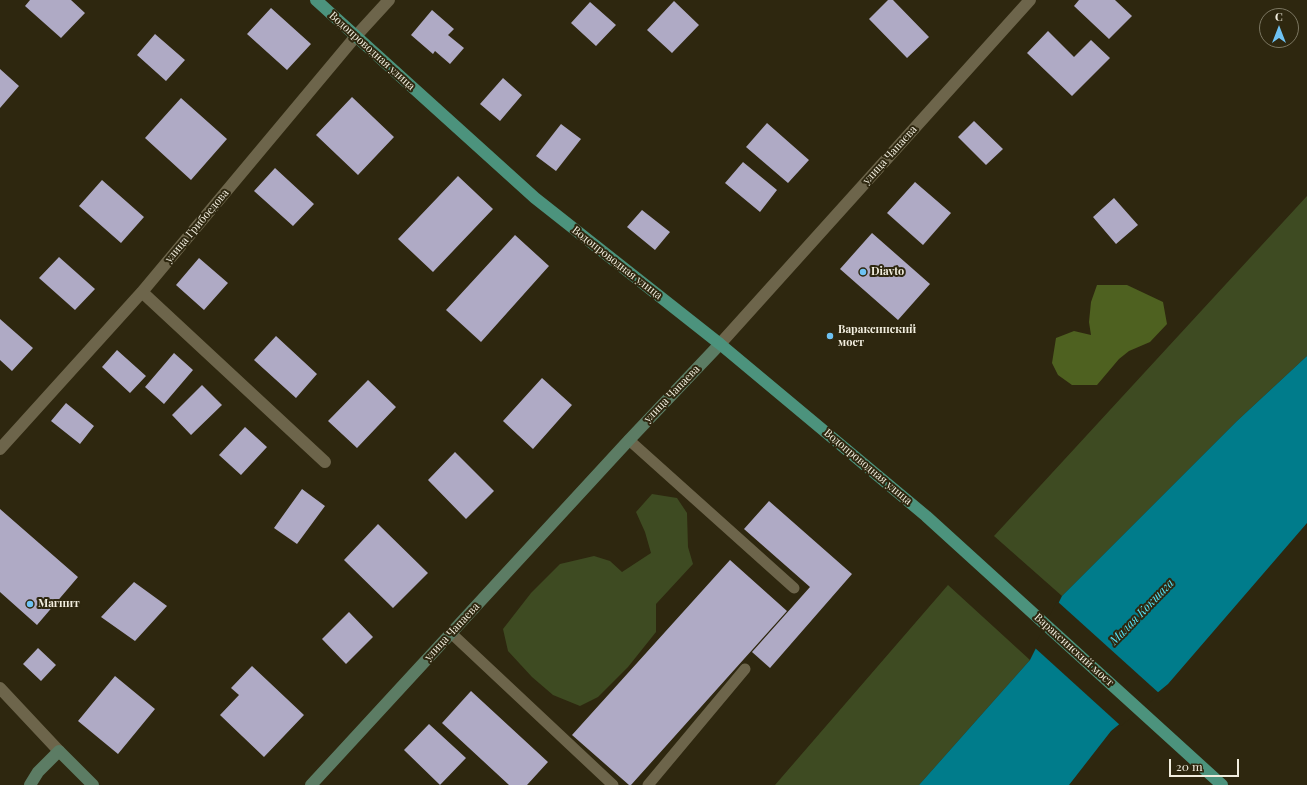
<!DOCTYPE html>
<meta charset="utf-8">
<style>
body{margin:0}
#map{position:relative;width:1307px;height:785px;overflow:hidden;background:#2e270f;font-family:"Playfair Display",serif}
canvas{display:block}
.north{position:absolute;left:1259px;top:8px;width:40px;height:40px;box-sizing:border-box;background:#2e270f;border:1px solid #7c7762;border-radius:50%;rotate:0deg;font-size:11px;font-weight:700;line-height:16px;text-align:center;color:#f2eedf}
.north::after{content:'';display:block;margin:auto;width:14px;height:18px;background:#6ec2f3;clip-path:polygon(50% 0,100% 100%,50% 72%,0 100%)}
.scale{position:absolute;left:1169px;top:759px;width:70px;height:18px;box-sizing:border-box;border:2px solid #f2eedf;border-top:0;padding-left:5px;font-size:12px;line-height:14px;white-space:nowrap;color:#f2eedf;-webkit-text-stroke:3px #2e270f;paint-order:stroke}
</style>
<div id="map">
<canvas width="1307" height="785"></canvas>
<div class="north">С</div>
<div class="scale">20 m</div>
</div>
<script>
const c = document.querySelector('canvas').getContext('2d');
c.lineJoin = 'round';
function fill(path, color) {
  c.fillStyle = color;
  c.fill(path, 'evenodd');
}
function toPath(rows) {
  const path = new Path2D();
  for (const r of rows) {
    path.moveTo(r[0], r[1]);
    for (let i = 2; i < r.length; i += 2) path.lineTo(r[i], r[i + 1]);
  }
  return path;
}
function strokePath(path, color, width, dash) {
  c.strokeStyle = color;
  c.lineWidth = width;
  c.lineCap = dash ? 'butt' : 'round';
  c.setLineDash(dash || []);
  c.stroke(path);
}
function label(font, color, halo, rows, align = 'center') {
  c.font = font + ' "Playfair Display",serif';
  c.lineWidth = 4;
  c.setLineDash([]);
  c.textBaseline = 'middle';
  c.strokeStyle = halo;
  c.fillStyle = color;
  for (const [text, x, y, turn = 0] of rows) {
    c.save();
    c.translate(x, y);
    c.rotate((+turn || 0) * Math.PI / 180);
    c.textAlign = isNaN(turn) ? turn : align;
    if (halo) c.strokeText(text, 0, 0);
    c.fillText(text, 0, 0);
    c.restore();
  }
}
const green = toPath([
 [1307,196,1307,356,1237,421,1062,596,994,536],
 [652,494,677,498,687,513,688,547,693,564,656,604,656,632,628,667,598,697,580,706,553,695,532,677,508,651,503,629,531,593,560,564,594,556,610,561,622,572,651,553,645,532,636,512],
 [948,585,1030,660,919,785,775,785]
]);
const forest = toPath([
 [1097,285,1127,285,1163,302,1167,324,1150,342,1129,351,1119,359,1097,385,1072,385,1058,375,1052,363,1056,338,1074,331,1091,335,1089,322,1091,302]
]);
const water = toPath([
 [1307,356,1307,523,1168,684,1111,731,1069,785,919,785,1030,660,1062,596,1237,421]
]);
const pier = toPath([
 [1057,601,1160,694,1121,726,1034,647]
]);
const building = toPath([
 [30,0,71,0,85,13,61,38,25,6],
 [888,0,893,0,929,37,907,58,869,19],
 [1079,0,1115,0,1132,16,1109,39,1074,6],
 [674,1,699,25,672,53,647,30],
 [590,2,616,25,596,46,571,23],
 [271,8,311,44,287,70,247,34],
 [432,10,454,29,448,35,464,48,450,64,435,51,433,54,411,35],
 [1048,31,1074,57,1091,40,1110,58,1072,96,1027,53],
 [155,34,185,60,166,81,137,55],
 [0,69,19,86,0,108],
 [503,78,522,95,500,121,480,104],
 [352,97,394,137,358,175,316,135],
 [181,98,227,139,191,180,145,138],
 [974,121,1003,149,986,165,958,137],
 [767,123,809,160,788,183,746,147],
 [561,124,581,139,556,171,536,156],
 [743,162,777,190,760,212,725,183],
 [275,168,314,204,293,226,254,191],
 [458,176,493,209,433,272,398,239],
 [102,180,144,217,121,243,79,206],
 [915,182,951,213,923,245,887,213],
 [1114,198,1138,225,1116,244,1093,217],
 [642,210,670,232,655,250,627,227],
 [872,233,930,284,898,320,840,269],
 [515,235,549,266,481,342,446,310],
 [59,257,95,289,75,310,39,278],
 [199,258,228,283,204,310,176,285],
 [0,319,33,348,12,371,0,360],
 [276,336,317,374,296,398,254,360],
 [117,350,146,376,130,393,102,367],
 [174,353,193,370,164,404,145,387],
 [542,378,572,405,533,449,503,421],
 [368,380,396,407,357,448,328,421],
 [202,385,222,405,191,435,172,415],
 [66,403,94,426,80,444,51,421],
 [245,427,267,447,241,475,219,455],
 [455,452,494,491,466,519,428,480],
 [302,489,325,506,297,544,274,528],
 [769,501,852,574,770,668,752,652,810,587,744,529],
 [0,509,78,577,37,625,0,592],
 [378,524,428,573,393,608,344,560],
 [730,560,787,611,631,785,629,785,572,735],
 [134,582,167,606,135,641,101,617],
 [349,612,373,637,346,664,322,639],
 [38,648,56,665,41,681,23,664],
 [252,666,304,715,264,757,220,715,239,695,231,688],
 [115,676,155,709,118,754,78,721],
 [471,691,548,762,527,785,509,785,442,723],
 [429,724,466,758,440,785,404,750]
]);
const lane = toPath([
 [629,440,794,588],
 [451,633,613,785],
 [648,785,745,669]
]);
const street = toPath([
 [142,292,325,462],
 [720,344,1030,0],
 [0,449,142,292,356,36,389,0],
 [0,688,59,751]
]);
const secondary = toPath([
 [30,785,38,772,59,751,93,785],
 [311,785,629,440,720,344]
]);
const primary = toPath([
 [316,0,535,198,720,344,926,516,1222,785]
]);
const markers = [
 [863,272,4,"#6ec2f3"],
 [830,336,4,"#6ec2f3"],
 [30,604,4,"#6ec2f3"]
];
const streetNames = [
 ["Водопроводная улица",372,51,42],
 ["улица Чапаева",890,155,-48],
 ["улица Грибоедова",197,226,-50],
 ["Водопроводная улица",617,263,38],
 ["улица Чапаева",672,394,-46],
 ["Водопроводная улица",868,467,40],
 ["улица Чапаева",452,632,-47],
 ["Вараксинский мост",1074,650,42]
];
const poiNames = [
 ["Diavto",871,272],
 ["Вараксинский",838,330],
 ["мост",838,343],
 ["Магнит",38,604]
];
const waterNames = [
 ["Малая Кокшага",1142,612,-46]
];
fill(green, '#3e4b22');
fill(forest, '#4e6120');
fill(water, '#007c8b');
fill(pier, '#2e270f');
fill(building, '#afaac5');
strokePath(lane, '#6d654b', 11);
strokePath(street, '#6d654b', 12);
strokePath(secondary, '#5c7c64', 12);
strokePath(primary, '#4c937d', 12);
for (const [x, y, r, color] of markers) {
  const dot = new Path2D();
  dot.arc(x, y, r, 0, 2 * Math.PI);
  c.fillStyle = color;
  c.fill(dot);
  strokePath(dot, '#2e270f', 1.5);
}
label('11px', '#f2eedf', '#2e270f', streetNames);
label('bold 11px', '#f2eedf', '#2e270f', poiNames, 'left');
label('italic 12px', '#56e4f9', '#2e270f', waterNames);
</script>
